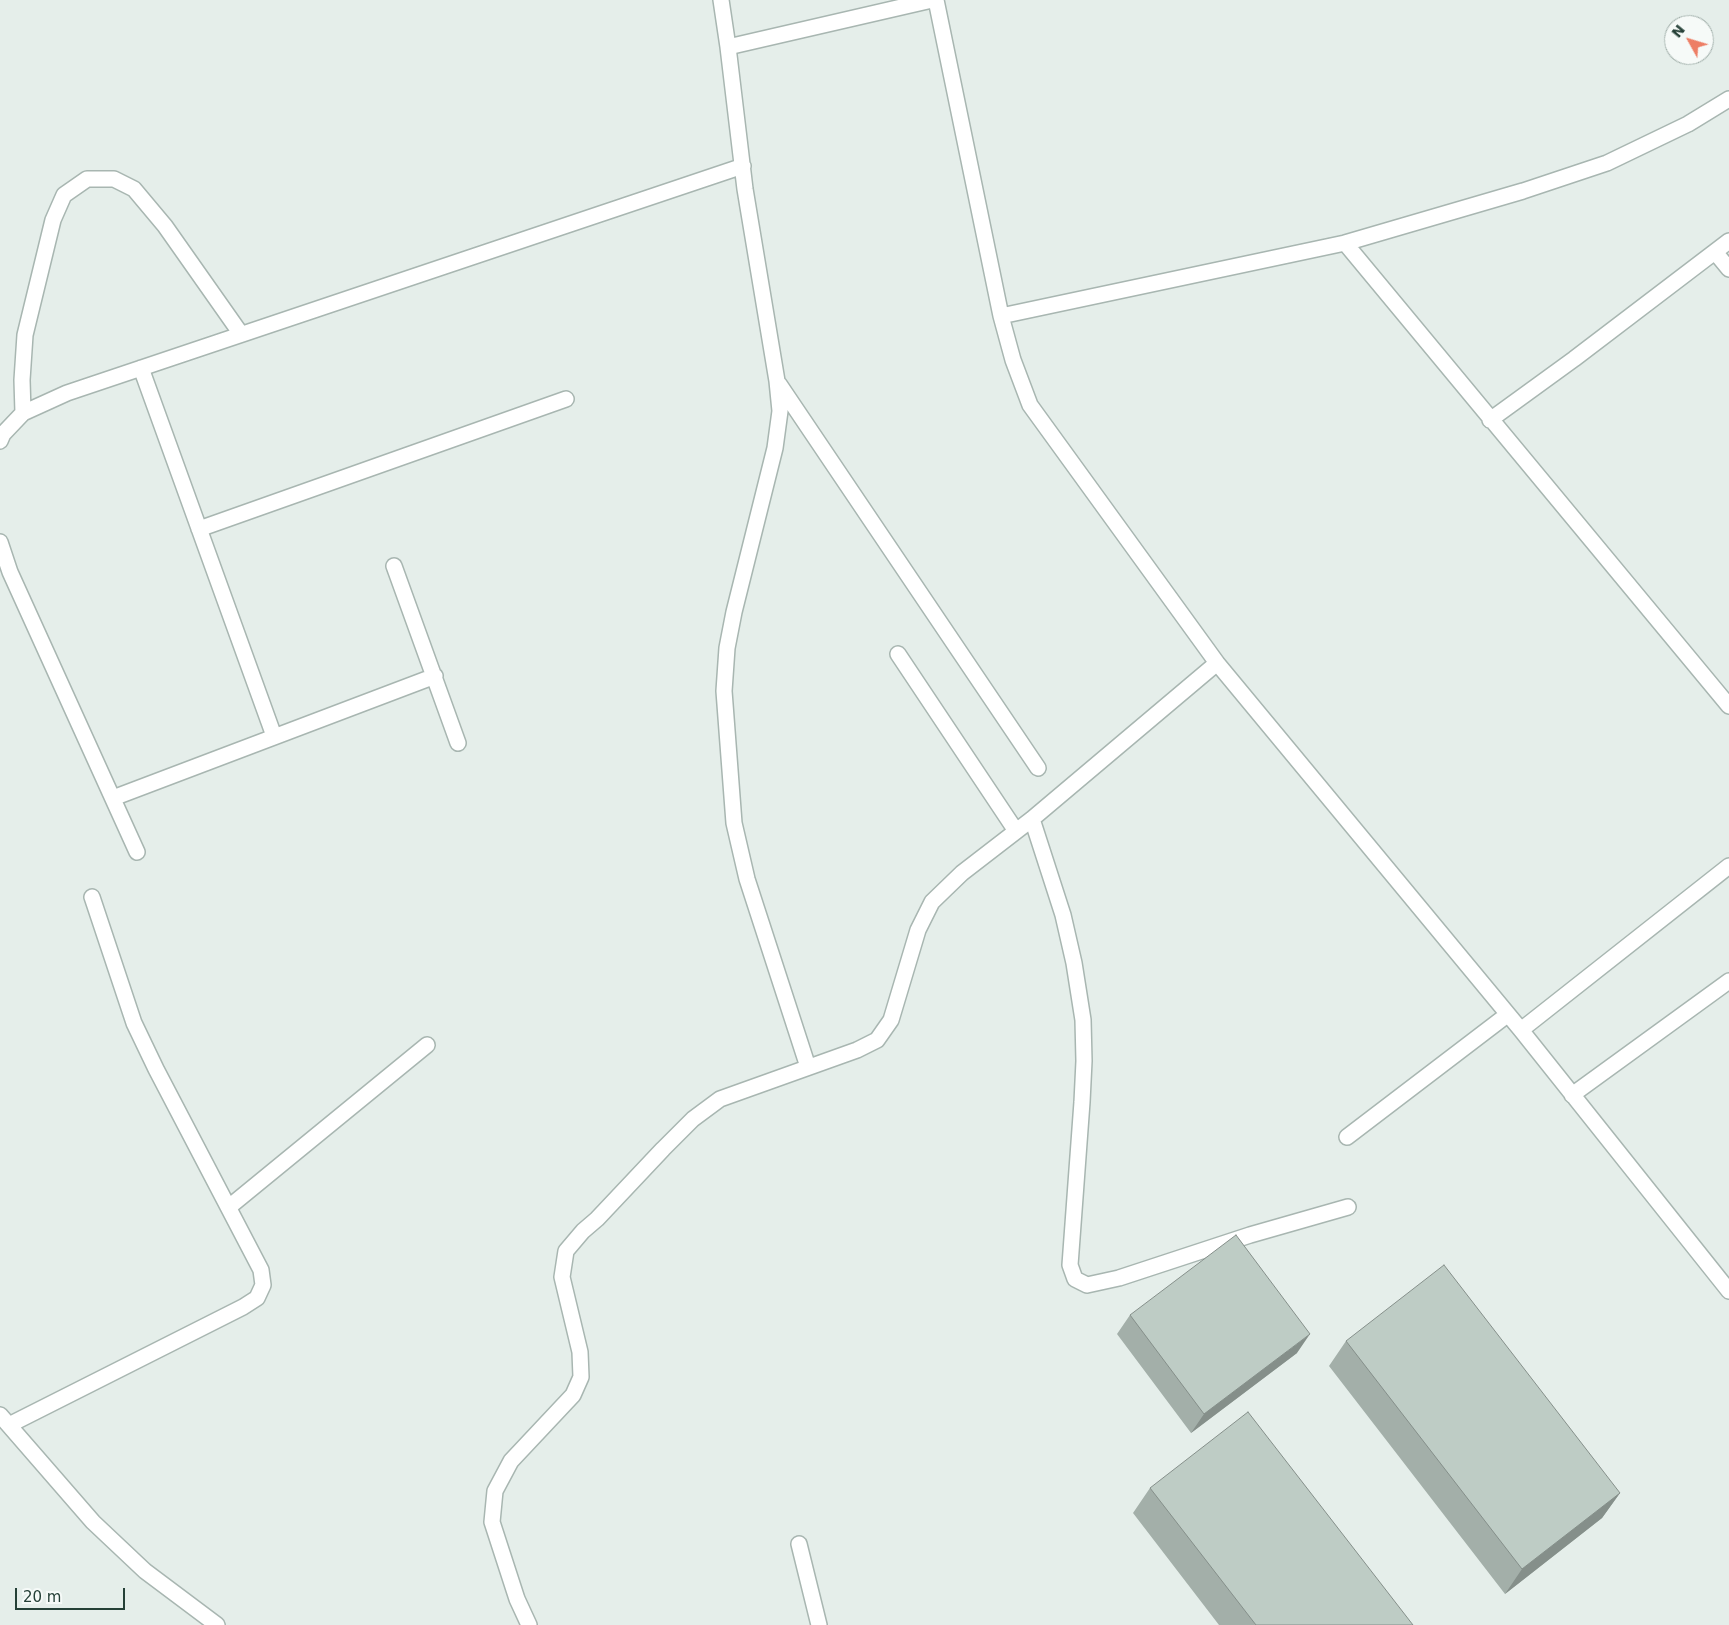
<!DOCTYPE html>
<style>
body{margin:0}
#map{position:relative;width:1729px;height:1625px;overflow:hidden;background:#e5eeea;font-family:"DejaVu Sans",sans-serif}
canvas{display:block}
.north{position:absolute;left:1664px;top:15px;width:50px;height:50px;box-sizing:border-box;background:#f6faf8;border:1px solid #a2b0ab;border-radius:50%;rotate:309deg;font-size:14px;font-weight:700;line-height:20px;text-align:center;color:#254037}
.north::after{content:'';display:block;margin:auto;width:18px;height:22px;background:#ed7e65;clip-path:polygon(50% 0,100% 100%,50% 72%,0 100%)}
.scale{position:absolute;left:15px;top:1588px;width:110px;height:22px;box-sizing:border-box;border:2px solid #254037;border-top:0;padding-left:6px;font-size:15px;line-height:18px;white-space:nowrap;color:#254037;-webkit-text-stroke:4px #f6faf8;paint-order:stroke}
</style>
<div id="map">
<canvas width="1729" height="1625"></canvas>
<div class="north">N</div>
<div class="scale">20 m</div>
</div>
<script>
const c = document.querySelector('canvas').getContext('2d');
c.lineJoin = 'round';
function toPath(rows) {
  const path = new Path2D();
  for (const r of rows) {
    path.moveTo(r[0], r[1]);
    for (let i = 2; i < r.length; i += 2) path.lineTo(r[i], r[i + 1]);
  }
  return path;
}
function strokePath(path, color, width, dash) {
  c.strokeStyle = color;
  c.lineWidth = width;
  c.lineCap = dash ? 'butt' : 'round';
  c.setLineDash(dash || []);
  c.stroke(path);
}
function fill(path, color) {
  c.fillStyle = color;
  c.fill(path, 'evenodd');
}
const street = toPath([
 [721,0,728,47,745,189,777,381,780,411,775,448,734,612,727,648,724,691,734,823,747,879,808,1067],
 [936,0,1001,316,1013,360,1030,405,1217,663,1521,1030,1729,1291],
 [728,47,932,0],
 [1345,243,1523,191,1607,163,1688,124,1729,99],
 [1715,252,1729,269],
 [1001,316,1345,243,1729,706],
 [141,368,274,736],
 [779,384,1038,768],
 [23,413,22,380,25,335,53,220,64,195,87,179,114,179,134,189,165,226,241,334],
 [1490,420,1574,359,1729,241],
 [0,441,3,434,23,413,67,393,743,166],
 [199,529,566,399],
 [0,542,10,572,137,852],
 [394,566,458,743],
 [898,654,1016,831],
 [113,798,435,676],
 [1032,819,1063,915,1074,963,1083,1020,1084,1061,1082,1102,1070,1265,1075,1279,1087,1285,1119,1278,1250,1235,1348,1207],
 [1521,1030,1729,866],
 [1572,1095,1729,981],
 [1347,1137,1507,1015],
 [229,1207,427,1045],
 [0,1415,93,1522,145,1571,217,1625],
 [9,1425,243,1307,257,1298,263,1285,261,1270,156,1069,134,1023,92,897],
 [799,1544,819,1625],
 [529,1625,517,1599,492,1522,495,1491,511,1461,573,1395,581,1377,580,1352,562,1277,566,1251,583,1231,597,1219,663,1149,693,1119,720,1099,857,1050,877,1040,891,1020,918,930,932,902,962,873,1032,819,1217,663]
]);
const wall = toPath([
 [1130,1315,1297,1353,1191,1433,1117,1334],
 [1346,1341,1620,1493,1602,1518,1505,1594,1329,1366],
 [1150,1488,1413,1625,1219,1625,1133,1513]
]);
const shadedWall = toPath([
 [1310,1334,1297,1353,1191,1433,1204,1414],
 [1620,1493,1602,1518,1505,1594,1522,1569]
]);
const building = toPath([
 [1236,1235,1310,1334,1204,1414,1130,1315,1236,1235],
 [1444,1265,1620,1493,1522,1569,1346,1341,1444,1265],
 [1248,1412,1413,1625,1256,1625,1150,1488,1248,1412]
]);
strokePath(street, '#a8b6b1', 18);
strokePath(street, '#fff', 15);
fill(wall, '#a3afa9');
fill(shadedWall, '#858f8a');
fill(building, '#beccc5');
strokePath(building, '#858f8a', 1);
</script>
